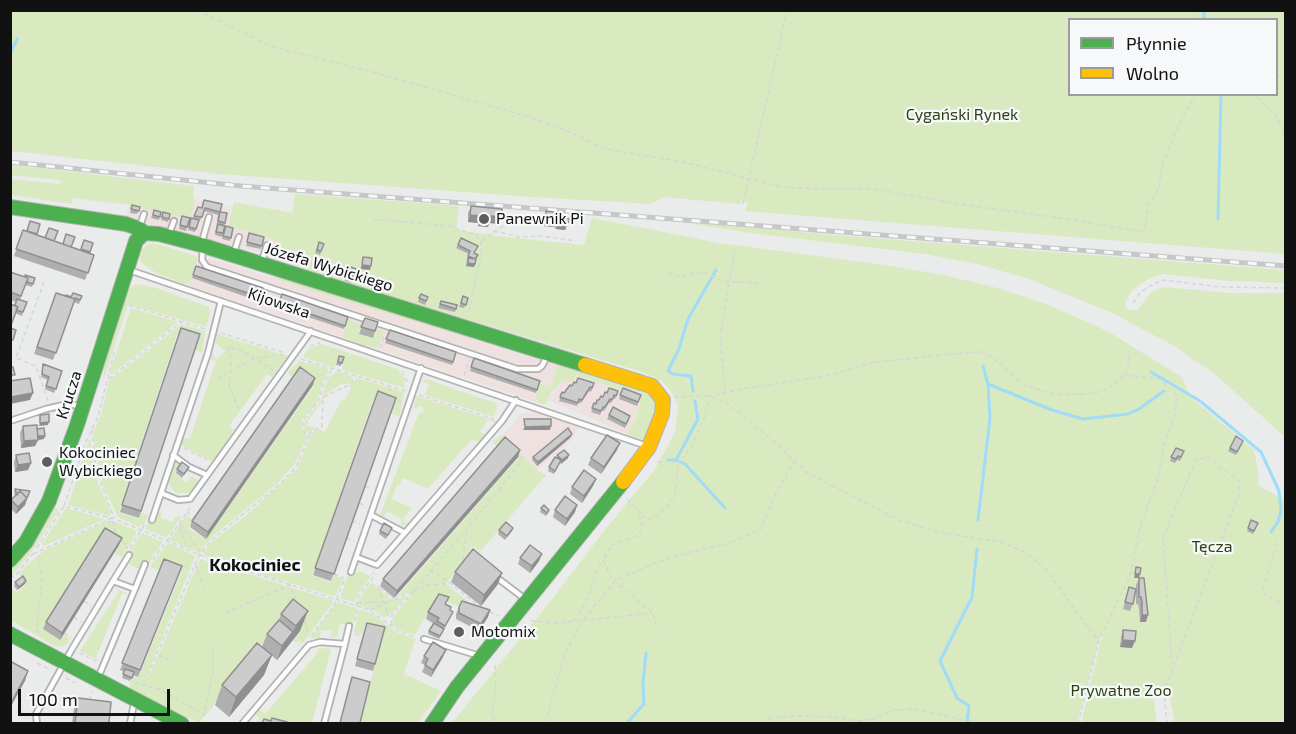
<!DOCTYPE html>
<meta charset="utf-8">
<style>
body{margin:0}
#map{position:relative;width:1296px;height:734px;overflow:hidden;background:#eaebeb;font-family:"Exo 2",sans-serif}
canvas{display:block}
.frame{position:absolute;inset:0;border:12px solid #111112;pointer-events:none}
.legend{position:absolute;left:1068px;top:18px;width:210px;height:78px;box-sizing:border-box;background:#f6f8f9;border:2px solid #9a9c9d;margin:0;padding:8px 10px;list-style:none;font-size:18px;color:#111112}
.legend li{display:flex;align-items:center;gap:12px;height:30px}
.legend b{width:30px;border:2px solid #9a9c9d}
.scale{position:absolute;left:18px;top:689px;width:152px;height:27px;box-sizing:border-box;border:3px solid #111112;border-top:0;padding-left:8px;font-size:18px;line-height:21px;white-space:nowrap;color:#111112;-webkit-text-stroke:4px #f6f8f9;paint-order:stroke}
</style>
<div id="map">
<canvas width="1296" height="734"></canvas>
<div class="frame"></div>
<ul class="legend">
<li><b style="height:8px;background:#4caf50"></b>Płynnie</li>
<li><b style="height:8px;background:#ffc107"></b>Wolno</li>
</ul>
<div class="scale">100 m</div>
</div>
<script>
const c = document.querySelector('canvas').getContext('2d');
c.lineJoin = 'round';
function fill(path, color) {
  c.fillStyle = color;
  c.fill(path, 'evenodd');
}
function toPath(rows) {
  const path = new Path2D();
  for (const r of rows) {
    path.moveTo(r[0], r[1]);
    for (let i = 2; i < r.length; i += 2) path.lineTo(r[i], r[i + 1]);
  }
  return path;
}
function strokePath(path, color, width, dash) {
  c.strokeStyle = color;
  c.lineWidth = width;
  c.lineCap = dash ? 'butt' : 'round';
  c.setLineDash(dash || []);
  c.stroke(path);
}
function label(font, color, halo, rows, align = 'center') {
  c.font = font + ' "Exo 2",sans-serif';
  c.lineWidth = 4.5;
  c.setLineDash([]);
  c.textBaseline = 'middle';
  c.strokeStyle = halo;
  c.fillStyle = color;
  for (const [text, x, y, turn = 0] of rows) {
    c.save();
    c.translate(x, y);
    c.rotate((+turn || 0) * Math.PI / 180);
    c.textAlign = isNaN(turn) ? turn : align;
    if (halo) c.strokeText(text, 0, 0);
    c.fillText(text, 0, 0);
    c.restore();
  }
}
const industrial = toPath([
 [196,200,231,207,228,226,265,236,281,244,278,257,125,218,129,205,190,219],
 [209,258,532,358,558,363,550,388,541,385,537,399,539,403,184,284,190,282,197,260],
 [576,375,641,398,636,418,627,434,548,400,565,379],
 [531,412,550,415,580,426,574,438,537,470,503,435,522,413]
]);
const green = toPath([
 [11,10,1285,11,1285,254,745,211,748,202,742,201,739,204,664,197,651,204,532,197,219,174,11,151],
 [1070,20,1276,20,1276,94,1070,94],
 [11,165,194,186,193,197,196,200,190,219,129,205,72,198,72,204,11,195,11,179,60,184,61,180,11,175],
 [295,194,459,206,456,230,496,236,584,245,592,218,719,243,885,265,944,275,1001,289,1049,305,1109,332,1183,378,1189,396,1254,450,1259,478,1257,485,1285,500,1285,723,1175,723,1168,691,1153,694,1157,723,1081,723,1101,640,1107,624,1099,640,1077,723,452,723,550,602,607,527,654,471,675,432,678,406,672,392,661,380,642,372,324,276,278,257,281,244,265,236,228,226,234,202,292,213],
 [661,219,846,236,1285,270,1285,283,1230,281,1162,274,1150,278,1132,290,1125,303,1126,308,1130,310,1138,310,1151,292,1164,287,1229,293,1285,293,1285,437,1217,376,1176,347,1110,312,1029,279,981,265,925,254,751,233],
 [153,243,196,256,197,260,190,282,184,284,158,274,144,265,140,260,140,251,147,245],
 [275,275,536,357,538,359,309,290,274,278],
 [136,284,156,288,209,307,210,314,206,327,128,304,103,382,104,364,126,292],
 [131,308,178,322,111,375,110,372],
 [348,320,361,324,358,334,373,339,377,329,383,331,378,348,360,345,343,337],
 [182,324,205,331,203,348,202,353,195,350,198,340,177,334,119,512,139,519,141,512,148,515,144,524,139,527,118,517,102,484,93,433,101,415,109,381],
 [217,334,288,356,272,377,267,374,229,426,234,430,213,462,181,445,183,438,190,439,216,361,210,359,211,354,217,359,225,351,215,342],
 [322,344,397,369,405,379,404,388,342,370,344,361,338,359,335,368,303,357,309,348],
 [300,361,327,368,329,371,324,379,317,402,302,420,302,431,308,436,294,465,278,483,213,536,199,553,169,540,186,515,193,520,188,528,206,539,314,386,298,372,293,377,287,373],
 [558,363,632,386,649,393,655,399,655,417,644,441,627,434,636,418,641,398,629,393,576,375,573,383,565,379,551,393,545,405,539,403,536,396,541,384,550,388],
 [337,371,354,377,348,384,342,384,325,394,322,402,308,421,307,426,315,428,309,433,305,431,304,423,321,400,328,378],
 [357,378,404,392,399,417,392,413,394,404,374,397,312,575,331,582,334,575,343,579,336,595,333,596,260,574,204,555,203,552,212,542,249,513,297,469,312,432,318,429,325,432,342,399,345,400,351,388,349,386],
 [426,379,498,404,494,417,425,395,429,384,422,382],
 [416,396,496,421,495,423,488,420,479,432,486,434,479,441,471,440,428,489,403,478,399,485,397,484,392,499,412,508,402,520,408,524,401,526,401,519,387,511,384,517,380,515,418,415,419,413,424,412,422,406,414,408],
 [503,435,537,470,546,475,480,552,473,546,446,584,476,608,475,611,436,599,415,635,401,631,392,625,393,618,410,596,407,593,396,598,519,457,502,442,498,447,491,441],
 [90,438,94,473,111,512,110,516,68,505],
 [175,461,180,465,175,473,186,483,192,476,199,481,189,493,176,493,171,488,169,483],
 [55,507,59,510,29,556,11,576,11,569,22,557],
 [66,508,105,519,44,546,42,544],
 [158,511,162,513,161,518,172,522,175,517,182,516,168,535,165,537,145,529,148,522,153,523],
 [110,520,135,530,136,534,122,557,115,553,120,545,102,534,43,629,60,640,64,635,70,639,67,644,59,647,54,646,11,620,10,585,16,592,26,585,19,574,29,563,45,550],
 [142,533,163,542,149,563,144,562,138,576,136,576,139,569,127,563,132,556,128,553],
 [168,543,194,555,195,557,147,675,149,677,200,559,332,600,333,603,302,644,295,638,301,631,286,618,199,723,131,692,130,684,133,676,138,678,181,573,162,564,159,570,150,567],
 [374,570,375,571,358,594,355,602,340,598,349,572,363,572,370,576],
 [372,582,391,600,406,597,391,614,383,618,377,612,357,604,364,591],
 [114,588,129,594,122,593,96,658,101,662,80,651,119,591],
 [337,602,357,608,352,626,340,623,337,637,331,638,331,630,321,630,320,638,310,639],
 [363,610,373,615,396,632,415,639,404,674,441,691,418,723,360,723,383,634,364,628,362,634,354,632,359,611],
 [319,648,331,649,312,723,256,723,259,717,255,714,259,709,265,714,315,656]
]);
const stream = toPath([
 [1203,10,1205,20],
 [10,54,17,39],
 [1218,219,1221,94],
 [1151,372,1200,401,1261,452,1279,491,1281,511,1278,522,1271,532],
 [988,384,1052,410,1083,419,1128,414,1139,409,1164,391],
 [693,391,691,376,673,374,668,371,679,349,688,319,716,270],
 [668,460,676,460,698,419,695,401],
 [676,460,685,464,725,508],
 [978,520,990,418,988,384,983,366],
 [626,724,644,704,643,683,646,653],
 [967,724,969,706,957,698,940,661,972,597,977,549]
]);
const path = toPath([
 [197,10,271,46,376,73,533,118,570,132,605,149,683,162,782,187,821,189,873,189,971,206,1061,218,1144,232,1148,206,1159,188,1162,165,1179,124,1196,94],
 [1193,10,1196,20],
 [1276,77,1286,74],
 [1251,94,1260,100,1275,115,1283,129,1286,143],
 [743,204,787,10],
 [373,219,449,226,476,235,481,242,480,260,468,315],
 [493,232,511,221,521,219],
 [482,241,493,232,499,232,518,237,542,236,576,241],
 [309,265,316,257,349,268],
 [357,271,377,282,382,288],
 [668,273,681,277,695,273,707,273,718,279,729,282,759,283],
 [44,282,16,358,36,366,48,401],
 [1133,303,1141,292,1153,284,1164,280,1221,287,1286,288],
 [129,305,205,329],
 [266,307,270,295],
 [221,333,285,353],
 [310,346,320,343],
 [380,348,385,333],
 [301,359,406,391],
 [402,371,408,383],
 [1125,375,1129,363,1128,349],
 [464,376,469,360],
 [109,379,181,322],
 [217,379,255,358,284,355],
 [389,387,401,402],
 [725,392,720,335,735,250],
 [419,395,494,419],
 [674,397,710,396,728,404,771,439,806,472,899,520,937,532,1000,542,1025,552,1048,571,1085,624,1098,639],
 [239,409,229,386,231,361,228,347,241,350,273,370],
 [92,430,95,461,101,483,114,518],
 [309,435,312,431,322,426,323,401,325,396,349,385,356,377],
 [184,448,207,460],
 [657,462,672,461,676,464],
 [365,486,372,489],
 [627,499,647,520,658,516,675,496,678,465,692,445,704,418,710,396,747,388,827,376,869,363,972,352,983,352,992,357,1024,385,1049,393,1063,395,1095,393,1108,389,1124,375,1159,379,1177,395,1175,413,1164,445,1158,478,1140,527,1131,574,1099,640,1078,724],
 [359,503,366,506],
 [64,506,87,439,98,417,115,349],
 [187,512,195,518],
 [639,515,642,523,641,531,636,536,612,545,603,560,612,579,653,613,657,629],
 [352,521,360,524],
 [180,524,201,553],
 [180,527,187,548],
 [346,538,354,541],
 [1277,542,1263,589,1265,594,1286,605],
 [37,548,64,506,88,512,115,519,212,560,367,609,398,631,415,637],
 [130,548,145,524],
 [33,554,112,518,115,530,128,549],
 [463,559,466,531],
 [153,560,190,508],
 [195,564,204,587],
 [431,571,495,495,519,464,521,459,519,455],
 [334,574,344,578],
 [10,578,18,573,34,552],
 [378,586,389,617],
 [380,588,393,599],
 [413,592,428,585,448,584],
 [84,601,91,606],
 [357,603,391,601,408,594],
 [356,606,359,595,376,574],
 [370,610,388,602],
 [490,612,499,616],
 [225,613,290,585,297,602],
 [74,617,81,622],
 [304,620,309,636],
 [355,621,358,608],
 [531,621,558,623,652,613],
 [574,621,588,599,596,572,603,560],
 [391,625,392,615,431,571,446,580,480,607],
 [64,633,71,637],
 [38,634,37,624,42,581,38,552],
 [355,634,363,636],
 [311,636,334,606,345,578],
 [294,639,300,645],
 [79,653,96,661],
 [158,655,171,660],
 [37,663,51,670],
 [495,665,496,689,492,714,496,724],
 [148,675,199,555,213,539,280,484,296,467,309,435,304,432,303,421,319,400,325,380,333,369],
 [66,678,75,683],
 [134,683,159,689,204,715,213,671,213,644],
 [89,700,93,691],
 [545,724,565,654,583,620,615,581,655,563,690,552,727,544,760,530,778,489,794,462],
 [762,724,770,718,798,716,834,717,859,721,877,718,893,710,914,709,981,724],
 [1167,724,1164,692,1240,491,1239,482,1236,479,1208,457,1196,459,1163,538,1172,664]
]);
const lane = toPath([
 [140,226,144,214],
 [169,234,174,221],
 [202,242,209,217],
 [203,248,202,260,207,267,517,369,538,369,542,366,547,356],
 [234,252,239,237],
 [262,261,267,245],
 [129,270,647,446],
 [10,421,46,409,68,404,80,406],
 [173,455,189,467,207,475],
 [161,493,178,500,190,499,311,331],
 [371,515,405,533],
 [152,520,208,353,221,301],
 [356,557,377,565,502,421,516,400],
 [351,572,421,368],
 [496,577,525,599],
 [113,581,129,555],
 [135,589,145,564],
 [424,639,480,656],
 [345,644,349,626],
 [37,724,36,714,72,649,113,581,135,589,98,678],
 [130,724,134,703],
 [242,724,309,645,320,642,345,644,324,724]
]);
const fast = toPath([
 [10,207,126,224,140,229,144,233,159,234,201,245,585,365],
 [10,560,26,542,49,501,77,425,136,241,144,233],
 [10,634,182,724],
 [432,724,457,687,623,482]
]);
const slow = toPath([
 [585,365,652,386,663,400,662,414,649,447,623,482]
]);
const rail = toPath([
 [10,162,241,186,1286,266]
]);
const wall = toPath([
 [204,200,220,212,225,223,222,237,215,235,218,215,204,211,200,221,199,220,195,232,188,230,191,218,193,218,198,207,202,207],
 [132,205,140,207,137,214,130,213],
 [471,206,502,217,499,224,489,223,488,227,478,226,479,223,468,222,468,213],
 [154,210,161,212,159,220,151,218],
 [546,211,570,219,565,230,556,229,554,227,543,226,544,218],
 [163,212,169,219,168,222,161,220],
 [190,218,186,231,179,229,181,220],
 [226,226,233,228,230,241,222,239],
 [23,230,81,250,84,240,89,253,94,255,85,280,14,256],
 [249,233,262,246,261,249,246,246],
 [319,242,324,244,320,255,315,253],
 [458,245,475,253,476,259,474,267,466,266,467,259,469,254,456,248],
 [315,261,323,263,320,271,313,268],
 [196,266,263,288,258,301,192,278],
 [348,266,356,269,351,283,344,280],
 [10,272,25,277,35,278,32,287,25,285,20,300,23,312,22,316,15,313,10,327,10,304,15,305,16,302,10,300],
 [56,293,71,297,82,296,79,304,74,302,53,360,34,354],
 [282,294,348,317,344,329,278,307],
 [421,294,428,297,425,305,418,302],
 [463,296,468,298,464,308,459,307],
 [441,301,457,305,455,312,438,308],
 [365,318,378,322,373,338,359,334],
 [181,328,200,334,139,518,120,512],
 [390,330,456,352,452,365,385,343],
 [339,356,344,357,341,366,336,365],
 [474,358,540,381,536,393,470,371],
 [43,364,62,371,54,393,45,389,48,380,41,377],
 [576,383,594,383,591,392,589,391,581,403,578,402,577,406,559,401,562,392,564,393],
 [313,385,206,539,190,527,192,521],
 [623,388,641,395,637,406,619,399],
 [378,391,396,398,331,581,313,575],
 [618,391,615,399,613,399,611,403,609,403,604,411,602,410,600,415,591,412,594,403,596,404,603,396],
 [609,415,629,420,625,428,607,419],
 [23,426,37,429,44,439,38,440,35,446,21,448,20,433],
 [571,437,537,466,532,460,533,457],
 [1242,444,1236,455,1228,451,1230,448],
 [1176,448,1184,451,1180,461,1177,460,1175,463,1170,461],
 [520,450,518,457,394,598,380,586,383,579],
 [617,450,601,474,588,465,591,458],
 [16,455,31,463,28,470,15,472,14,462],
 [557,455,568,458,561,464,560,463,554,474,548,471,549,467,556,458],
 [189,467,182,478,176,473,177,469],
 [596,479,593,486,582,503,570,494,572,487],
 [15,489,30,491,25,505,16,514,10,508,10,502,15,496,14,492],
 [577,505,575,512,565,526,553,517,555,510],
 [541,508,548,513,546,516,540,512],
 [1251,520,1258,523,1253,534,1247,531],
 [392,528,386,539,379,534,380,531],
 [513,528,512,531,505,540,498,534,499,530],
 [119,545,60,640,43,629,46,622],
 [520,558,539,561,530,573,518,564],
 [164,559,182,566,138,677,133,675,130,681,122,678,124,672,120,670],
 [455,572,502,573,498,584,481,606,451,582],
 [1139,578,1146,622,1140,622,1139,609,1138,604,1136,604,1136,585],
 [15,582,25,584,17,590,14,586],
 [1129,587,1133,604,1130,611,1123,609],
 [293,599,300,631,277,660,271,655,264,675,229,717,215,705,222,685,262,647,267,634,279,620,281,614],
 [446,604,450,610,450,618,439,639,428,634,429,631,436,625,426,619,428,612],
 [459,607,490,610,488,617,479,631,456,619,456,614],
 [367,623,375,664,373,671,355,666],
 [1123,630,1132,648,1120,647,1121,637],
 [424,656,443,657,431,677,422,672,425,665,421,663],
 [78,698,109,723,72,723,74,708]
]);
const shadedWall = toPath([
 [470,215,481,216,479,223,468,222],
 [491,216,502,217,499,224,489,223,488,227,478,226,481,219],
 [546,219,556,220,554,227,543,226],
 [558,222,568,223,565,230,556,229],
 [468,263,475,264,474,267,466,266],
 [362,265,371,266,370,270,360,269],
 [315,378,313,385,206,539,208,532],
 [33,393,30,400,10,404,11,397],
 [49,422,48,425,39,426,40,423],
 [551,426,550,430,523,430,525,427],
 [572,434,571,437,537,466,538,462],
 [36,436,45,436,44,439,35,440],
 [38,440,35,446,21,448,24,441],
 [620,443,617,450,601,474,604,467],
 [520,450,518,457,394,598,397,591],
 [569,455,568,458,561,464,562,460],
 [31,463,28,470,15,472,18,465],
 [596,479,593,486,582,503,584,496],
 [27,498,25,505,16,514,18,507],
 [577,505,575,512,565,526,567,519],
 [122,538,119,545,60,640,62,633],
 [542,554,539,561,530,573,532,566],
 [502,573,498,584,481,606,484,595],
 [1135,574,1140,574,1139,578,1134,578],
 [26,581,25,584,17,590,19,587],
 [490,610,488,617,479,631,481,624],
 [308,611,300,631,277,660,282,646,293,632,296,626],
 [1142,615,1148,615,1146,622,1140,622],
 [1123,640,1135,641,1132,648,1120,647],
 [446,650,443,657,431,677,433,670],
 [272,655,264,675,229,717,236,697],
 [28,671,25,681,10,708,10,705]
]);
const building = toPath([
 [204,200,222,204,220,212,205,208,202,217,194,216,198,207,202,208,204,200],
 [132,205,140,207,139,211,131,209,132,205],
 [471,206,502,209,502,217,491,216,491,220,481,219,481,216,470,215,471,206],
 [154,210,161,212,160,217,153,215,154,210],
 [546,211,561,213,560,216,570,219,568,223,558,222,556,220,546,219,546,211],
 [163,212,170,214,169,219,162,217,163,212],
 [220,212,227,213,225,223,218,221,220,212],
 [182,216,190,218,187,227,180,225,182,216],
 [191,218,199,220,196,229,189,227,191,218],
 [30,221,40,224,37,234,27,231,30,221],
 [218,224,225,226,223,233,216,232,218,224],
 [226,226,233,228,231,238,223,236,226,226],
 [49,228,58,231,54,241,45,238,49,228],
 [23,230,94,255,88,273,16,249,23,230],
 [249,233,264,237,262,246,247,242,249,233],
 [66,234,75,237,71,247,63,244,66,234],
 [461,238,478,246,474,253,478,255,475,259,468,256,470,251,458,245,461,238],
 [84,240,93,243,90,252,81,249,84,240],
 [319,242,324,244,321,251,317,250,319,242],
 [363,257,372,258,371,266,362,265,363,257],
 [468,258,476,259,475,264,468,263,468,258],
 [315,261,323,263,321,268,314,265,315,261],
 [196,266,263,288,260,297,193,275,196,266],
 [348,266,356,269,355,272,347,269,348,266],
 [10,272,28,278,21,296,10,292,10,272],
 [347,273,354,276,352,280,345,277,347,273],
 [25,275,35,278,33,284,27,282,28,278,25,277,25,275],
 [56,293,75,299,56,353,37,347,56,293],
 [73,293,82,296,80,300,75,298,74,302,75,299,65,296,66,295,71,297,73,293],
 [282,294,348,317,345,326,279,303,282,294],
 [421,294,428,297,426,301,419,298,421,294],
 [463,296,468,298,466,305,461,303,463,296],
 [17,299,27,302,23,312,16,310,18,307,15,305,17,299],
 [441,301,457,305,456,309,440,304,441,301],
 [10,304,18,307,11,325,10,324,10,304],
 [365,318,378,322,375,331,361,327,365,318],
 [10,328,16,330,13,340,10,339,10,328],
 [181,328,200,334,141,511,122,505,181,328],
 [390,330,456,352,453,362,386,339,390,330],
 [339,356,344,357,342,363,338,362,339,356],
 [474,358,540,381,537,390,471,367,474,358],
 [43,364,62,371,56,389,46,386,49,377,42,374,43,364],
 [10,367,13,367,15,375,10,375,10,367],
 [300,367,315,378,208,532,192,521,300,367],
 [30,378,33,393,11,397,10,381,30,378],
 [578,378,594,383,592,388,590,387,582,400,579,399,578,403,560,397,562,392,564,393,570,385,572,386,574,382,576,383,578,378],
 [609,388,618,391,616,396,614,395,612,400,610,399,605,407,603,407,601,411,592,408,594,403,596,404,597,400,599,400,601,396,603,397,605,392,607,393,609,388],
 [623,388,641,395,638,402,620,395,623,388],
 [378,391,396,398,334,574,315,568,378,391],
 [613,407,630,416,626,424,609,415,613,407],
 [49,414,49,422,40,423,40,415,49,414],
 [524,419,551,419,551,426,525,427,524,419],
 [37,425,38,440,24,441,23,426,37,425],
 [44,428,45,436,38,436,37,429,44,428],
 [568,428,572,434,538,462,533,457,568,428],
 [607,435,620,443,604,467,591,458,607,435],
 [1236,436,1243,441,1237,452,1230,448,1236,436],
 [505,437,520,450,397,591,383,579,505,437],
 [1176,448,1184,451,1181,457,1178,456,1176,459,1171,457,1176,448],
 [564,450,569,455,562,460,557,455,564,450],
 [29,453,31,463,18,465,16,455,29,453],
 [555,457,561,460,555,471,549,467,555,457],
 [182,462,189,467,184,474,177,469,182,462],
 [584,470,596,479,584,496,572,487,584,470],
 [15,489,30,491,27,498,20,491,17,495,15,489],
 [20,491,27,498,18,507,11,500,20,491],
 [565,496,577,505,567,519,555,510,565,496],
 [544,505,549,510,547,513,541,508,544,505],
 [1251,520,1258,523,1254,531,1248,528,1251,520],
 [506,522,513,528,507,536,499,530,506,522],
 [384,523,392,528,388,535,380,531,384,523],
 [105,528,122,538,62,633,46,622,105,528],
 [530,545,542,554,532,566,520,558,530,545],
 [473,549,502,573,484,595,455,572,473,549],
 [164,559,182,566,140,670,122,663,164,559],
 [1136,567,1141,568,1140,574,1135,574,1136,567],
 [23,576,26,581,19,587,15,582,23,576],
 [1139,578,1144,578,1148,615,1142,615,1142,602,1141,597,1139,597,1139,578],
 [1129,587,1136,589,1133,604,1125,602,1129,587],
 [439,594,449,597,445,604,451,607,450,610,453,612,445,626,437,621,439,618,428,612,439,594],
 [293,599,308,611,296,626,281,614,293,599],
 [462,601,490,610,481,624,459,613,459,607,462,601],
 [279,620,293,632,282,646,267,634,279,620],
 [367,623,385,627,375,664,357,659,367,623],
 [434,623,444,629,440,636,429,631,434,623],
 [1123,630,1136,631,1135,641,1123,640,1123,630],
 [433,642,446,650,433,670,425,665,428,659,424,656,433,642],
 [257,643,272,655,236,697,222,685,257,643],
 [10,661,28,671,10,705,10,661],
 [125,669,134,672,132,678,123,674,125,669],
 [352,677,370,682,360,723,340,723,352,677],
 [78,698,111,702,109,723,75,723,78,698],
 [272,718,287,722,286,723,262,723,264,719,271,721,272,718]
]);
const markers = [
 [484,219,6,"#5d5d5e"],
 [47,462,6,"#5d5d5e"],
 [459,632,6,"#5d5d5e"]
];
const parkNames = [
 ["Cygański Rynek",962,115],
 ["Tęcza",1212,547],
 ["Prywatne Zoo",1121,691]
];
const poiNames = [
 ["Panewnik Pi",496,219],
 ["Kokociniec",59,453],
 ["Wybickiego",59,471],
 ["Motomix",471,632]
];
const streetNames = [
 ["Józefa Wybickiego",329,267,17],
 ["Kijowska",279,303,19],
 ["Krucza",69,395,-72]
];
const neighbourhoodNames = [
 ["Kokociniec",255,565]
];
fill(industrial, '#f0e1e1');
fill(green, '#d9eac0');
strokePath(stream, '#a0dcf8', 3);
strokePath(lane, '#b2b2b2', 8);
strokePath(fast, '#b2b2b2', 16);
strokePath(slow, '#b2b2b2', 16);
strokePath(path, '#d6d6d7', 1.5, [4.5, 3]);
strokePath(lane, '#fcfcfc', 4.5);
strokePath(fast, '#4caf50', 14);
strokePath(slow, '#ffc107', 14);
strokePath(rail, '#c6c7c7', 5);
strokePath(rail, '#f6f8f9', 3, [9]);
fill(wall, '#afafaf');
fill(shadedWall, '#8f8f8f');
fill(building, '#ccc');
strokePath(building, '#8f8f8f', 1.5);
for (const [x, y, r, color] of markers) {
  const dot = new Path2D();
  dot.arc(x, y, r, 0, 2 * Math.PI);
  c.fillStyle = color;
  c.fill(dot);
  strokePath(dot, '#f6f8f9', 2);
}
label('16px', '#313f19', '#f6f8f9', parkNames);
label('16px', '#111112', '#f6f8f9', poiNames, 'left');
label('16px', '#111112', '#f6f8f9', streetNames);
label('bold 18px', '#111112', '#f6f8f9', neighbourhoodNames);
</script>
